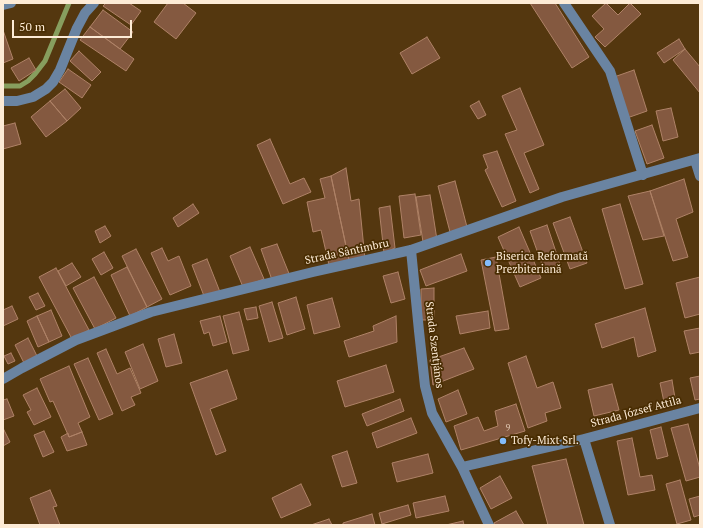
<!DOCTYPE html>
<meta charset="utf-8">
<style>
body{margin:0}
#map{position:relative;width:703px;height:528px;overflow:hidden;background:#54370f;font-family:"PT Serif",serif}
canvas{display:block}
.frame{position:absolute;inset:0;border:4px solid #fdebd6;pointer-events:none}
.scale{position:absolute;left:12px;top:20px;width:120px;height:18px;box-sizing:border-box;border:2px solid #fdebd6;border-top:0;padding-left:5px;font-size:12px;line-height:14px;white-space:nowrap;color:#fdebd6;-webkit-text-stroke:3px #492d02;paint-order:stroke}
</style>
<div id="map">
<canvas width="703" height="528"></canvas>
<div class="frame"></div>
<div class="scale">50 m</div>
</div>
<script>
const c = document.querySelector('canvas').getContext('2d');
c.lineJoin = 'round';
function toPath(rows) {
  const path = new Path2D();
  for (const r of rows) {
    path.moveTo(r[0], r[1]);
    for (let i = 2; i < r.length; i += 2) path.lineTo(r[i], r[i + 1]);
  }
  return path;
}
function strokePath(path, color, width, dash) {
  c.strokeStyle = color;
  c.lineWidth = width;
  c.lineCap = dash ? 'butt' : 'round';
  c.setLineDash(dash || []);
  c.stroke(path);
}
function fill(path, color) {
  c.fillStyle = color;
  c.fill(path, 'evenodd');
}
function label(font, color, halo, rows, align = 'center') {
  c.font = font + ' "PT Serif",serif';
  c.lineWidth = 3.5;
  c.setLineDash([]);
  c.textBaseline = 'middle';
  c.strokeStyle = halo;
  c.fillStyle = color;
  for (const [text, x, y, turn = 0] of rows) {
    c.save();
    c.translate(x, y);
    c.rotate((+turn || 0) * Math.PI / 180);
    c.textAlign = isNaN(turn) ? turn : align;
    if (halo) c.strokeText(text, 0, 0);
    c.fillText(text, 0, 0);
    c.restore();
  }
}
const stream = toPath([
 [3,86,20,86,28,81,35,74,45,61,69,3]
]);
const building = toPath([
 [106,3,129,3,141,11,131,25,103,6,106,3],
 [168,3,183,3,196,13,176,39,154,22,168,3],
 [530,3,555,3,589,57,572,68,530,3],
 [606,3,618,15,630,3,641,14,605,47,595,37,604,29,592,16,606,3],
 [103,10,133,32,120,49,90,27,103,10],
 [90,27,134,59,126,71,80,40,90,27],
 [3,30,13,59,3,63,3,30],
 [427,37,440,58,412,74,400,53,427,37],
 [679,39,685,49,664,63,657,53,679,39],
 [685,49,700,67,700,93,673,60,685,49],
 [79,51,101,72,92,81,70,61,79,51],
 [29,58,36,70,19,81,11,68,29,58],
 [68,69,91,85,82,98,59,82,68,69],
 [634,70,647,111,627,118,614,77,634,70],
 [520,88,544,145,524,153,539,189,530,193,505,134,517,130,502,96,520,88],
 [65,89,81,108,67,121,50,101,65,89],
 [50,101,67,121,46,137,31,117,50,101],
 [479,101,486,115,478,119,470,106,479,101],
 [671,108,678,137,663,141,656,111,671,108],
 [15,123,21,144,3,149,3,126,15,123],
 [652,125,664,158,647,164,635,131,652,125],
 [270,139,290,184,304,178,311,192,283,204,257,145,270,139],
 [497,151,516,201,502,207,485,170,488,168,483,155,497,151],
 [346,168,351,201,359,199,365,259,349,260,331,176,346,168],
 [331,176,349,260,329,265,321,230,313,232,307,202,325,198,320,179,331,176],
 [684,179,693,212,676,219,688,257,673,261,650,191,684,179],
 [455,181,467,227,450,232,438,186,455,181],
 [650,191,664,236,643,240,628,196,650,191],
 [415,194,421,235,404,238,399,196,415,194],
 [430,195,437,240,423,242,416,197,430,195],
 [193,204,199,213,178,227,173,218,193,204],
 [620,204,643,284,625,289,602,209,620,204],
 [390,206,395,248,384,253,379,208,390,206],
 [570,217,587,263,570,269,553,223,570,217],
 [547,225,561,267,545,273,530,231,547,225],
 [105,226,111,236,100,243,95,231,105,226],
 [519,227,541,278,520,287,498,237,519,227],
 [277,244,290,276,272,280,261,249,277,244],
 [250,247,264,279,243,287,230,256,250,247],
 [162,248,168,261,179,256,191,286,170,295,151,253,162,248],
 [136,249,162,299,147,307,122,256,136,249],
 [104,252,113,268,101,275,92,259,104,252],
 [461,254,467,271,426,286,420,270,461,254],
 [496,257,509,329,495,331,481,260,496,257],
 [207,259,220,292,204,296,192,265,207,259],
 [72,263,81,277,66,286,58,271,72,263],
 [127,267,147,307,130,316,111,275,127,267],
 [56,268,89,330,72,339,39,277,56,268],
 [398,272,405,299,391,303,383,276,398,272],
 [94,277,116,318,95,329,73,288,94,277],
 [700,277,700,314,685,318,676,283,700,277],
 [434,288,434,320,421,320,421,289,434,288],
 [38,293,45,306,36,310,29,297,38,293],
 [296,297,305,329,287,335,278,303,296,297],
 [332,298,340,327,314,334,307,305,332,298],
 [272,302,283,338,269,342,259,306,272,302],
 [12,306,18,319,3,326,3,310,12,306],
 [256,307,258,318,247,320,244,309,256,307],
 [645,308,656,351,638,357,634,337,602,348,595,324,645,308],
 [51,310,62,336,49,342,37,316,51,310],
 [488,311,490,328,460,334,456,316,488,311],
 [239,312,249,350,233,354,223,316,239,312],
 [37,316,49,342,38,347,27,321,37,316],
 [220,316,227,342,213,346,209,332,204,334,200,321,220,316],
 [396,316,397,342,349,357,344,341,374,331,373,326,396,316],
 [700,328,700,352,690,354,684,331,700,328],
 [174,334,182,363,166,367,158,339,174,334],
 [28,338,37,356,24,363,15,345,28,338],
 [143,344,158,381,140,389,125,352,143,344],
 [464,348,474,369,433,385,430,360,464,348],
 [106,349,117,374,130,368,141,393,131,397,135,405,122,411,97,353,106,349],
 [11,353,15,361,8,364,4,356,11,353],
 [526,356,537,388,553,382,561,408,545,413,547,421,528,428,508,363,526,356],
 [88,358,113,414,99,420,74,364,88,358],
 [386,365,394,392,345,407,337,381,386,365],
 [69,366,90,417,78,423,82,432,69,437,53,401,50,402,40,379,69,366],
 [227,370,237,399,210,409,226,451,216,455,190,383,227,370],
 [700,376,700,399,695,400,690,378,700,376],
 [672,380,676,404,665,407,660,383,672,380],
 [612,384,619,410,594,416,588,390,612,384],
 [37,388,51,417,34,425,27,412,31,410,23,395,37,388],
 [458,390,467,414,446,422,438,399,458,390],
 [7,399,14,416,3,420,3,400,7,399],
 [400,399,404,411,367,426,362,414,400,399],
 [516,404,525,431,461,450,454,426,478,417,484,431,498,426,495,411,516,404],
 [411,418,417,433,377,448,372,433,411,418],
 [688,424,700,469,700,477,686,481,671,428,688,424],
 [661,427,668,456,657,459,650,430,661,427],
 [3,428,10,442,3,446,3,428],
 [44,431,54,452,43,457,34,435,44,431],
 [82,432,87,445,67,451,61,437,68,433,69,437,82,432],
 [632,438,640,477,652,475,655,490,628,495,617,441,632,438],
 [347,451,357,483,342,487,332,456,347,451],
 [428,454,433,473,397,482,392,463,428,454],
 [566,459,584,525,548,525,532,466,566,459],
 [500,476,512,498,491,509,480,488,500,476],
 [680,480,691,520,677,524,666,484,680,480],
 [301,484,311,505,281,518,272,498,301,484],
 [50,490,57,506,53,507,60,525,40,525,30,498,50,490],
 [445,496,449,511,416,518,413,503,445,496],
 [700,496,700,515,694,517,689,499,700,496],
 [408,505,411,515,382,524,379,513,408,505],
 [516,511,524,525,495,525,494,523,516,511],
 [372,514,375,525,343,525,343,523,372,514],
 [329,519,332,525,311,525,329,519],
 [463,521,464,525,446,525,463,521]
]);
const minor = toPath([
 [564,3,610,71,643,175],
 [3,5,11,3],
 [3,101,17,101,33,97,46,89,53,82,60,70,77,28,85,13,94,3],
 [695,160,700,176],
 [411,250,419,331,425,386,432,413,462,467,489,525],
 [3,379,22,368,76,340,151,312,313,272,411,250,562,197,700,158],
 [584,439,610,525],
 [462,467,584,439,700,408]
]);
const markers = [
 [488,263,4,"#83bcfb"],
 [503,441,4,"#83bcfb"]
];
const numberNames = [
 ["9",508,428]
];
const streetNames = [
 ["Strada Sântimbru",347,252,-12],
 ["Strada Szentjános",434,345,83],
 ["Strada József Attila",636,412,-15]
];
const poiNames = [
 ["Biserica Reformată",496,257],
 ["Prezbiteriană",496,270],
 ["Tofy-Mixt Srl.",511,441]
];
strokePath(stream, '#879e5e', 5);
fill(building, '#845940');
strokePath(building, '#af8267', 1);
strokePath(minor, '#6a84a2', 10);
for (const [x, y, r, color] of markers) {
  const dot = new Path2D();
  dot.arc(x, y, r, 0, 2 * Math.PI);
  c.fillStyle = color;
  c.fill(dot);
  strokePath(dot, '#492d02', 1.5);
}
label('9px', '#dfc6b0', null, numberNames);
label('11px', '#fdebd6', '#492d02', streetNames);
label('11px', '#fdebd6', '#492d02', poiNames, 'left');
</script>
